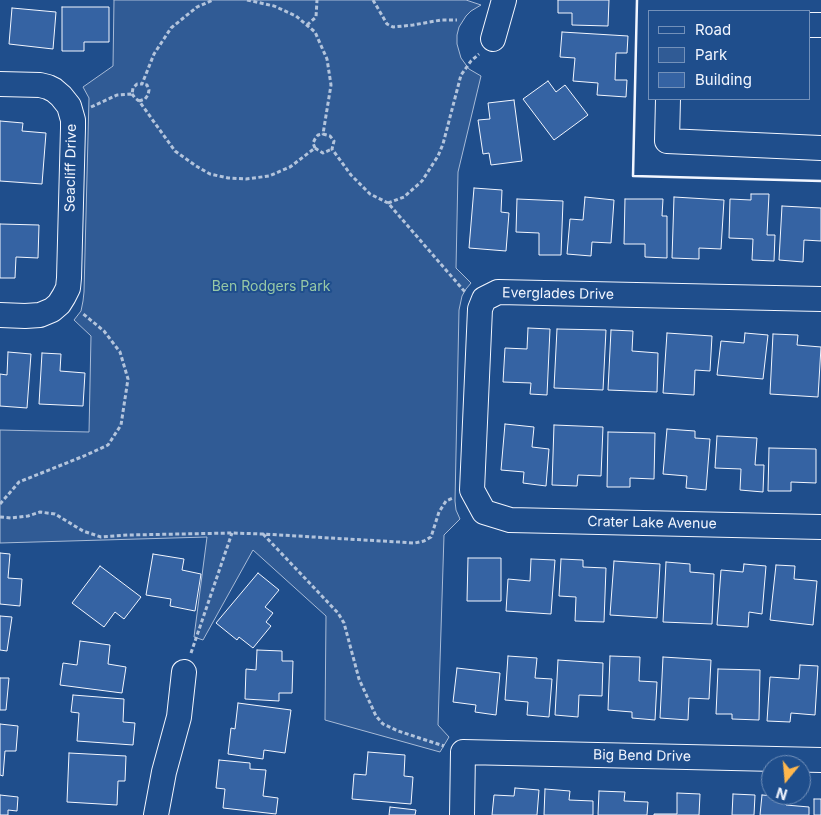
<!DOCTYPE html>
<style>
body{margin:0}
#map{position:relative;width:821px;height:815px;overflow:hidden;background:#1f4e8c;font-family:Inter,sans-serif}
canvas{display:block}
.legend{position:absolute;left:648px;top:10px;width:162px;height:90px;box-sizing:border-box;background:#1f4e8c;border:1px solid #7391ba;margin:0;padding:6px 9px;list-style:none;font-size:15px;color:#f2f6ff}
.legend li{display:flex;align-items:center;gap:10px;height:25px}
.legend b{width:25px;border:1px solid #7391ba}
.north{position:absolute;left:761px;top:755px;width:50px;height:50px;box-sizing:border-box;background:#1f4e8c;border:1px solid #7391ba;border-radius:50%;rotate:197deg;font-size:14px;font-weight:700;line-height:20px;text-align:center;color:#f2f6ff}
.north::after{content:'';display:block;margin:auto;width:18px;height:22px;background:#ffb74d;clip-path:polygon(50% 0,100% 100%,50% 72%,0 100%)}
</style>
<div id="map">
<canvas width="821" height="815"></canvas>
<ul class="legend">
<li><b style="height:6px;background:#1f4e8c"></b>Road</li>
<li><b style="height:14px;background:#305b95"></b>Park</li>
<li><b style="height:14px;background:#3563a3"></b>Building</li>
</ul>
<div class="north">N</div>
</div>
<script>
const c = document.querySelector('canvas').getContext('2d');
c.lineJoin = 'round';
function fill(path, color) {
  c.fillStyle = color;
  c.fill(path, 'evenodd');
}
function toPath(rows) {
  const path = new Path2D();
  for (const r of rows) {
    path.moveTo(r[0], r[1]);
    for (let i = 2; i < r.length; i += 2) path.lineTo(r[i], r[i + 1]);
  }
  return path;
}
function strokePath(path, color, width, dash) {
  c.strokeStyle = color;
  c.lineWidth = width;
  c.lineCap = dash ? 'butt' : 'round';
  c.setLineDash(dash || []);
  c.stroke(path);
}
function label(font, color, halo, rows, align = 'center') {
  c.font = font + ' Inter,sans-serif';
  c.lineWidth = 4;
  c.setLineDash([]);
  c.textBaseline = 'middle';
  c.strokeStyle = halo;
  c.fillStyle = color;
  for (const [text, x, y, turn = 0] of rows) {
    c.save();
    c.translate(x, y);
    c.rotate((+turn || 0) * Math.PI / 180);
    c.textAlign = isNaN(turn) ? turn : align;
    if (halo) c.strokeText(text, 0, 0);
    c.fillText(text, 0, 0);
    c.restore();
  }
}
const green = toPath([
 [114,0,466,0,481,5,471,11,466,16,459,27,457,35,457,44,461,58,469,69,481,76,458,172,456,268,471,283,466,289,462,296,459,310,455,501,456,510,460,519,444,535,438,725,449,737,440,752,325,720,326,616,253,550,203,640,194,637,207,537,0,543,0,430,89,432,91,336,74,320,81,311,83,301,84,292,89,98,83,87,113,66,114,0]
]);
const building = toPath([
 [558,0,609,0,608,26,572,25,572,13,558,13,558,0],
 [62,7,109,7,109,42,84,42,84,51,62,51,62,7],
 [12,8,56,12,53,49,9,44,12,8],
 [562,32,628,36,627,53,616,53,615,80,627,80,626,97,597,95,598,83,573,81,575,58,560,57,562,32],
 [548,81,556,92,565,85,588,115,554,140,523,99,548,81],
 [514,100,522,161,491,165,489,153,483,154,478,120,490,119,488,103,514,100],
 [0,121,23,123,22,131,46,133,42,184,0,181,0,121],
 [474,188,502,190,501,212,509,213,506,251,469,248,474,188],
 [751,194,769,194,767,235,775,235,774,261,752,260,753,239,729,238,730,199,751,200,751,194],
 [585,197,614,200,611,243,592,242,591,256,567,254,570,219,583,220,585,197],
 [674,197,724,200,721,249,699,248,699,259,672,258,674,197],
 [517,199,563,201,561,255,539,255,539,233,516,232,517,199],
 [625,199,663,199,662,216,667,216,667,258,645,257,645,244,624,244,625,199],
 [782,206,821,208,821,241,804,240,803,262,779,260,782,206],
 [0,224,39,225,38,258,16,257,15,278,0,278,0,224],
 [528,328,550,329,547,395,530,394,531,383,503,382,505,348,527,349,528,328],
 [557,329,606,330,603,390,554,388,557,329],
 [611,330,633,331,632,351,658,353,657,392,608,390,611,330],
 [667,333,712,336,710,371,695,370,694,395,663,393,667,333],
 [745,333,768,335,763,379,717,375,721,341,744,343,745,333],
 [773,334,798,335,797,345,821,347,818,397,770,394,773,334],
 [8,352,31,354,27,408,0,406,0,374,7,375,8,352],
 [42,353,61,354,60,371,85,373,83,406,39,404,42,353],
 [505,424,534,427,532,447,549,449,546,486,523,483,524,472,501,470,505,424],
 [554,425,603,427,601,476,578,475,577,486,552,485,554,425],
 [667,429,695,431,695,438,710,439,706,490,686,488,687,476,663,474,667,429],
 [608,432,655,433,654,479,630,478,630,487,607,487,608,432],
 [717,436,757,438,755,465,764,465,763,492,740,490,741,469,715,468,717,436],
 [769,448,816,449,816,483,791,482,791,491,768,491,769,448],
 [0,553,10,554,8,578,22,579,20,606,0,604,0,553],
 [153,554,184,559,182,570,201,574,195,611,170,606,171,599,146,595,153,554],
 [468,558,501,558,501,601,467,601,468,558],
 [531,559,555,560,551,614,506,611,508,579,530,581,531,559],
 [561,559,583,560,583,567,606,568,604,622,575,621,576,597,559,596,561,559],
 [614,561,660,564,657,618,610,615,614,561],
 [666,562,690,564,690,572,714,574,712,624,663,622,666,562],
 [744,564,766,566,762,614,749,612,748,627,717,625,721,570,743,572,744,564],
 [776,565,795,566,794,579,817,581,813,625,770,620,776,565],
 [100,566,141,597,124,619,115,612,104,627,72,603,100,566],
 [258,573,279,590,265,607,273,613,266,622,271,626,253,648,239,637,237,640,216,623,258,573],
 [0,616,12,617,7,651,0,650,0,616],
 [80,641,110,645,108,664,126,667,122,693,60,685,63,663,77,665,80,641],
 [257,650,282,651,282,661,293,661,292,693,279,693,279,701,245,699,246,669,256,670,257,650],
 [508,656,537,658,535,678,552,679,549,717,527,715,528,702,505,700,508,656],
 [610,656,640,657,639,681,657,682,655,720,632,718,632,712,608,710,610,656],
 [663,657,711,660,709,699,689,698,688,720,660,718,663,657],
 [558,660,603,663,602,696,579,695,578,717,555,715,558,660],
 [800,665,818,666,815,715,791,713,790,722,767,721,770,677,799,679,800,665],
 [457,668,500,673,496,715,475,712,476,705,453,702,457,668],
 [718,669,760,670,759,720,732,719,732,714,716,714,718,669],
 [0,678,9,678,6,710,0,710,0,678],
 [73,695,124,699,123,722,135,723,133,745,77,741,79,713,71,712,73,695],
 [238,703,291,710,285,753,264,750,263,759,228,754,231,728,235,729,238,703],
 [0,724,18,726,16,751,5,751,3,776,0,775,0,724],
 [368,752,405,755,404,776,413,777,411,804,352,799,354,774,366,775,368,752],
 [69,753,126,756,125,781,118,781,117,805,67,802,69,753],
 [219,760,250,763,250,769,266,770,263,796,278,798,276,814,223,808,225,789,216,788,219,760],
 [515,788,539,790,537,815,492,815,494,795,514,796,515,788],
 [545,789,570,791,569,800,593,801,593,815,544,815,545,789],
 [599,791,625,792,624,801,648,802,647,815,598,815,599,791],
 [677,793,700,794,699,815,654,815,654,814,677,814,677,793],
 [733,794,755,795,754,815,732,815,733,794],
 [0,795,18,797,17,811,8,810,8,815,0,815,0,795],
 [762,795,787,797,786,805,809,807,809,815,760,815,762,795],
 [814,799,821,799,821,815,814,815,814,799],
 [390,807,416,810,415,815,389,815,390,807]
]);
const path = toPath([
 [247,0,274,6,296,16,315,32,327,59,331,85,323,134,330,136,334,141,332,149,351,175,370,194,388,203,465,292],
 [373,0,387,24,393,27,413,25,441,20,457,20],
 [307,25,316,17,317,0],
 [132,94,135,98,139,101,175,151,196,166,210,174,228,178,246,179,269,176,290,167,315,148,313,143,315,139,318,135,323,134],
 [139,101,145,99,148,95,149,90,147,85,142,84],
 [91,107,117,95,132,94,133,88,137,84,142,84,154,54,171,28,197,7,213,0],
 [315,148,318,150,323,153,332,149],
 [388,203,404,197,422,181,438,156,443,144,461,75,471,61,479,54],
 [0,504,19,482,84,456,108,445,121,425,128,379,120,352,104,331,82,313],
 [0,517,11,518,28,516,40,512,55,514,83,531,101,537,128,535,232,533,263,534,415,543,424,541,431,537,439,512,446,501,453,498],
 [263,534,338,613,344,623,359,679,376,716,383,724,398,731,444,746],
 [191,653,232,533]
]);
const minor = toPath([
 [810,25,821,25],
 [493,39,504,0],
 [0,84,40,85,48,87,54,90,61,96,69,106,73,120,73,128,69,278,68,288,64,296,59,304,52,310,40,315,25,316,0,315],
 [668,99,667,141,821,148],
 [821,299,498,292,484,299,480,309,472,490,484,512,510,520,821,527],
 [156,815,164,772,179,717,184,672],
 [462,815,463,752,821,760]
]);
const wall = toPath([
 [637,0,633,176,821,181]
]);
const streetNames = [
 ["Seacliff Drive",71,168,-89],
 ["Everglades Drive",558,294,1],
 ["Crater Lake Avenue",652,523,1],
 ["Big Bend Drive",642,756,1]
];
const parkNames = [
 ["Ben Rodgers Park",271,287]
];
fill(green, '#305b95');
strokePath(green, '#a8bbd7', 1);
fill(building, '#3563a3');
strokePath(building, '#f2f6ff', 1);
strokePath(minor, '#f2f6ff', 26);
strokePath(path, '#b3c4dc', 3, [4, 2.5]);
strokePath(minor, '#1f4e8c', 24);
strokePath(wall, '#f2f6ff', 2.5);
label('14px', '#f2f6ff', '#1f4e8c', streetNames);
label('14px', '#97c8a6', '#1f4e8c', parkNames);
</script>
